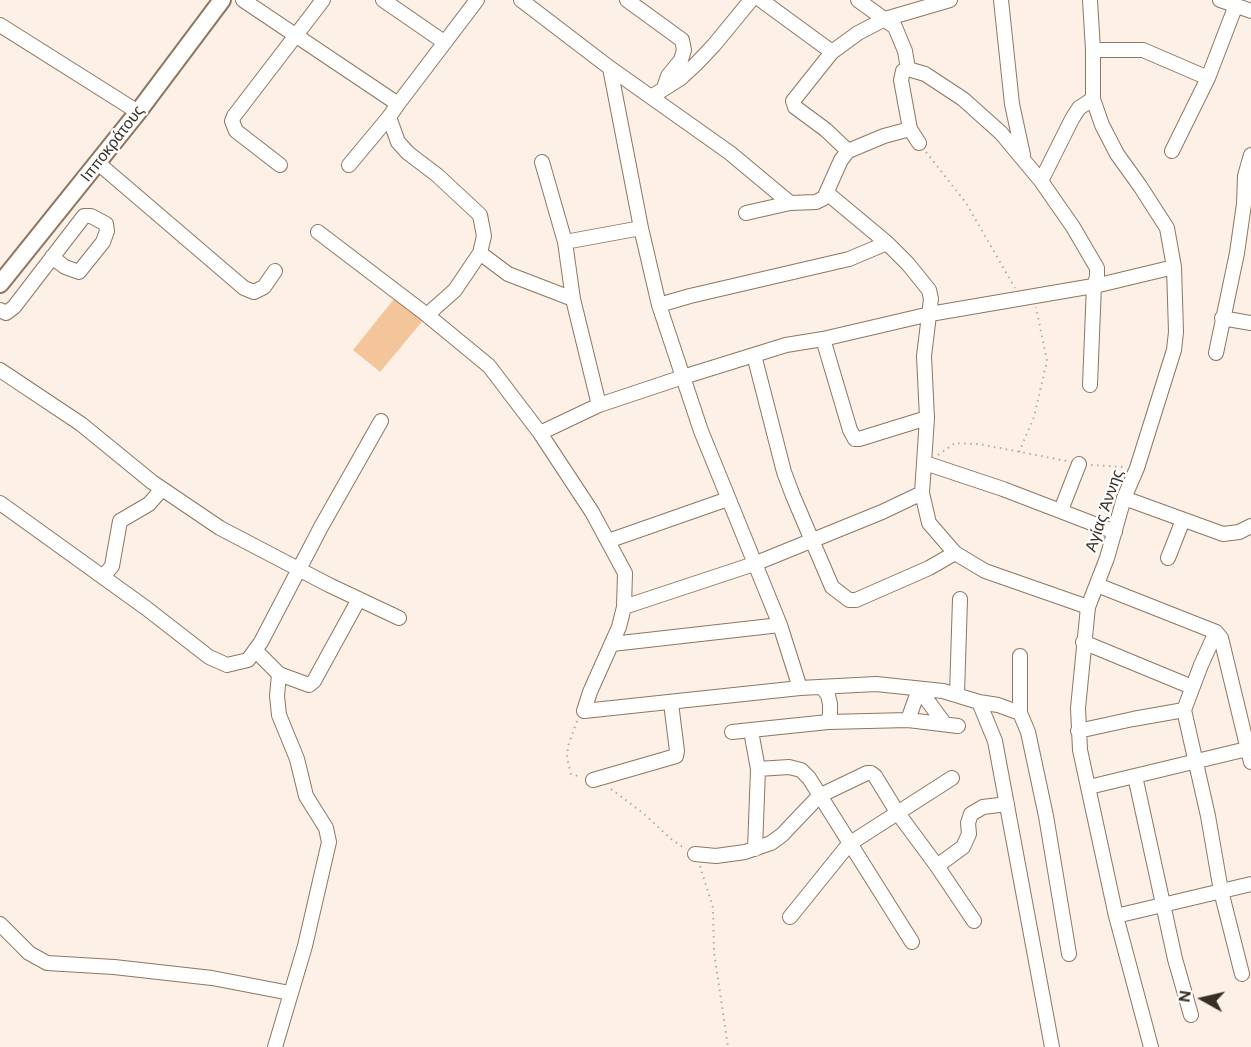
<!DOCTYPE html>
<meta charset="utf-8">
<style>
body{margin:0}
#map{position:relative;width:1251px;height:1047px;overflow:hidden;background:#fcf0e7;font-family:"DM Sans",sans-serif}
canvas{display:block}
.north{position:absolute;left:1173px;top:969px;width:60px;height:60px;-webkit-text-stroke:4px #fff;paint-order:stroke;rotate:278deg;font-size:16px;font-weight:700;line-height:24px;text-align:center;color:#382e24}
.north::after{content:'';display:block;margin:auto;width:21px;height:27px;background:#382e24;clip-path:polygon(50% 0,100% 100%,50% 72%,0 100%)}
</style>
<div id="map">
<canvas width="1251" height="1047"></canvas>
<div class="north">N</div>
</div>
<script>
const c = document.querySelector('canvas').getContext('2d');
c.lineJoin = 'round';
function fill(path, color) {
  c.fillStyle = color;
  c.fill(path, 'evenodd');
}
function toPath(rows) {
  const path = new Path2D();
  for (const r of rows) {
    path.moveTo(r[0], r[1]);
    for (let i = 2; i < r.length; i += 2) path.lineTo(r[i], r[i + 1]);
  }
  return path;
}
function strokePath(path, color, width, dash) {
  c.strokeStyle = color;
  c.lineWidth = width;
  c.lineCap = dash ? 'butt' : 'round';
  c.setLineDash(dash || []);
  c.stroke(path);
}
function label(font, color, halo, rows, align = 'center') {
  c.font = font + ' "DM Sans",sans-serif';
  c.lineWidth = 4.5;
  c.setLineDash([]);
  c.textBaseline = 'middle';
  c.strokeStyle = halo;
  c.fillStyle = color;
  for (const [text, x, y, turn = 0] of rows) {
    c.save();
    c.translate(x, y);
    c.rotate((+turn || 0) * Math.PI / 180);
    c.textAlign = isNaN(turn) ? turn : align;
    if (halo) c.strokeText(text, 0, 0);
    c.fillText(text, 0, 0);
    c.restore();
  }
}
const green = toPath([
 [398,294,426,317,380,372,353,350]
]);
const path = toPath([
 [926,152,966,203,1015,288],
 [1019,452,1034,417,1047,361,1036,307],
 [938,455,955,443,979,444,1067,461],
 [1091,465,1124,467],
 [577,721,568,746,567,758,571,774,581,777],
 [611,789,643,813,671,839,686,849],
 [700,866,713,908,714,952,728,1047]
]);
const minor = toPath([
 [243,0,398,104,389,117,398,142,408,153,437,175,480,215,484,236,480,253,455,290,427,315],
 [383,0,444,42],
 [627,0,682,40,684,50,681,60,668,76,664,88],
 [761,0,832,52],
 [858,0,895,27,905,51,908,69],
 [1001,0,1012,104,1023,155],
 [1090,0,1093,50,1093,99,1102,125,1117,154,1140,186,1167,228,1174,267,1176,332,1174,350,1137,468,1124,498,1107,558,1088,607,1078,708,1080,750,1116,916,1151,1047],
 [1220,0,1251,11],
 [0,25,138,112],
 [1093,50,1143,50,1208,78],
 [610,68,651,97,681,78,696,64,714,45,751,0],
 [651,97,730,153,790,203],
 [398,104,477,0],
 [919,143,910,129,901,80,903,71,908,69,925,74,963,99,1001,133,1041,181],
 [848,151,826,130,795,107,793,101,832,52,858,33,885,19,950,0],
 [1172,151,1208,78,1236,5],
 [542,162,565,242],
 [98,163,244,288,254,292,264,287,275,271],
 [280,165,236,131,232,121,234,116,323,0],
 [349,165,389,117],
 [827,193,887,243],
 [746,213,790,203,816,202,824,198,841,160,848,151,884,136,910,129],
 [318,232,427,315,489,366,540,433,599,405,683,377,659,305,641,228,610,68,521,0],
 [480,253,508,274,573,299],
 [659,305,690,296,849,259,887,243,908,264,929,290,931,299,924,356,927,418,922,493,929,523,955,553,985,571,1088,607],
 [0,310,6,313,14,307,84,216,91,216,106,224,107,231,103,242,79,272,65,267,52,257],
 [1222,318,1251,323],
 [823,339,850,430,855,439,859,439,927,418],
 [1216,353,1237,253,1244,204,1245,176,1251,155],
 [754,355,784,472,793,496,832,587,849,600,856,600,929,568,955,553],
 [0,370,81,424,152,482,220,528,329,585,399,618],
 [1090,385,1094,285,1097,277,1097,268,1073,227,1041,181,1072,119,1079,108,1093,99],
 [599,405,573,299,565,242,641,228],
 [540,433,592,512,625,573,624,607,619,627,590,692,584,711,800,688],
 [925,463,1003,489,1115,532],
 [1124,498,1223,534,1239,532,1251,526],
 [0,503,146,608,209,657,227,665,248,660,261,642,321,527,381,421],
 [1061,510,1079,464],
 [608,541,728,499],
 [1168,558,1183,520],
 [103,577,112,566,120,521,149,504,162,489],
 [1097,585,1216,632,1221,638,1251,762],
 [624,607,754,564,882,512,922,493],
 [1216,632,1201,665,1184,710,1208,816,1221,891,1242,974],
 [1083,642,1192,687],
 [612,644,780,625],
 [255,650,279,674,277,696,279,715,297,759,306,796,326,828,329,842,305,946,275,1047],
 [1020,656,1020,713,1028,732,1046,816,1069,954],
 [279,674,309,685,314,681,359,599],
 [822,687,828,695,830,704,830,714,828,722],
 [919,689,944,723],
 [957,694,960,599],
 [979,702,998,705,1020,713],
 [908,720,919,689],
 [751,731,758,769,755,849],
 [1078,731,1133,719,1184,710],
 [732,732,828,722,908,720,958,726],
 [758,769,789,767,801,770,809,778,912,942],
 [1135,776,1175,959,1191,1015],
 [593,780,676,756,677,751,671,703],
 [1089,787,1251,748],
 [695,854,716,856,745,852,771,843,782,835,819,796,867,773,871,773,875,776,897,812,937,866,974,921],
 [937,866,963,847,969,834,968,823,971,814,983,807,1007,804],
 [1116,916,1251,884],
 [790,917,849,844,952,778],
 [0,924,29,953,47,963,114,967,212,978,290,993],
 [1052,1047,995,741,979,702,943,691,876,684,800,688,780,625,701,431,683,377,786,345,823,339,930,314,1099,285,1174,267]
]);
const major = toPath([
 [0,284,138,112,222,0]
]);
const streetNames = [
 ["Ιπποκράτους",113,144,-52],
 ["Αγίας Άννης",1105,511,-71]
];
fill(green, '#f4c59b');
strokePath(minor, '#8e765f', 16);
strokePath(major, '#8e765f', 20);
strokePath(path, '#b6aba1', 2, [1.5, 4.5]);
strokePath(minor, '#fff', 14);
strokePath(major, '#fff', 16);
label('16px', '#382e24', '#fff', streetNames);
</script>
